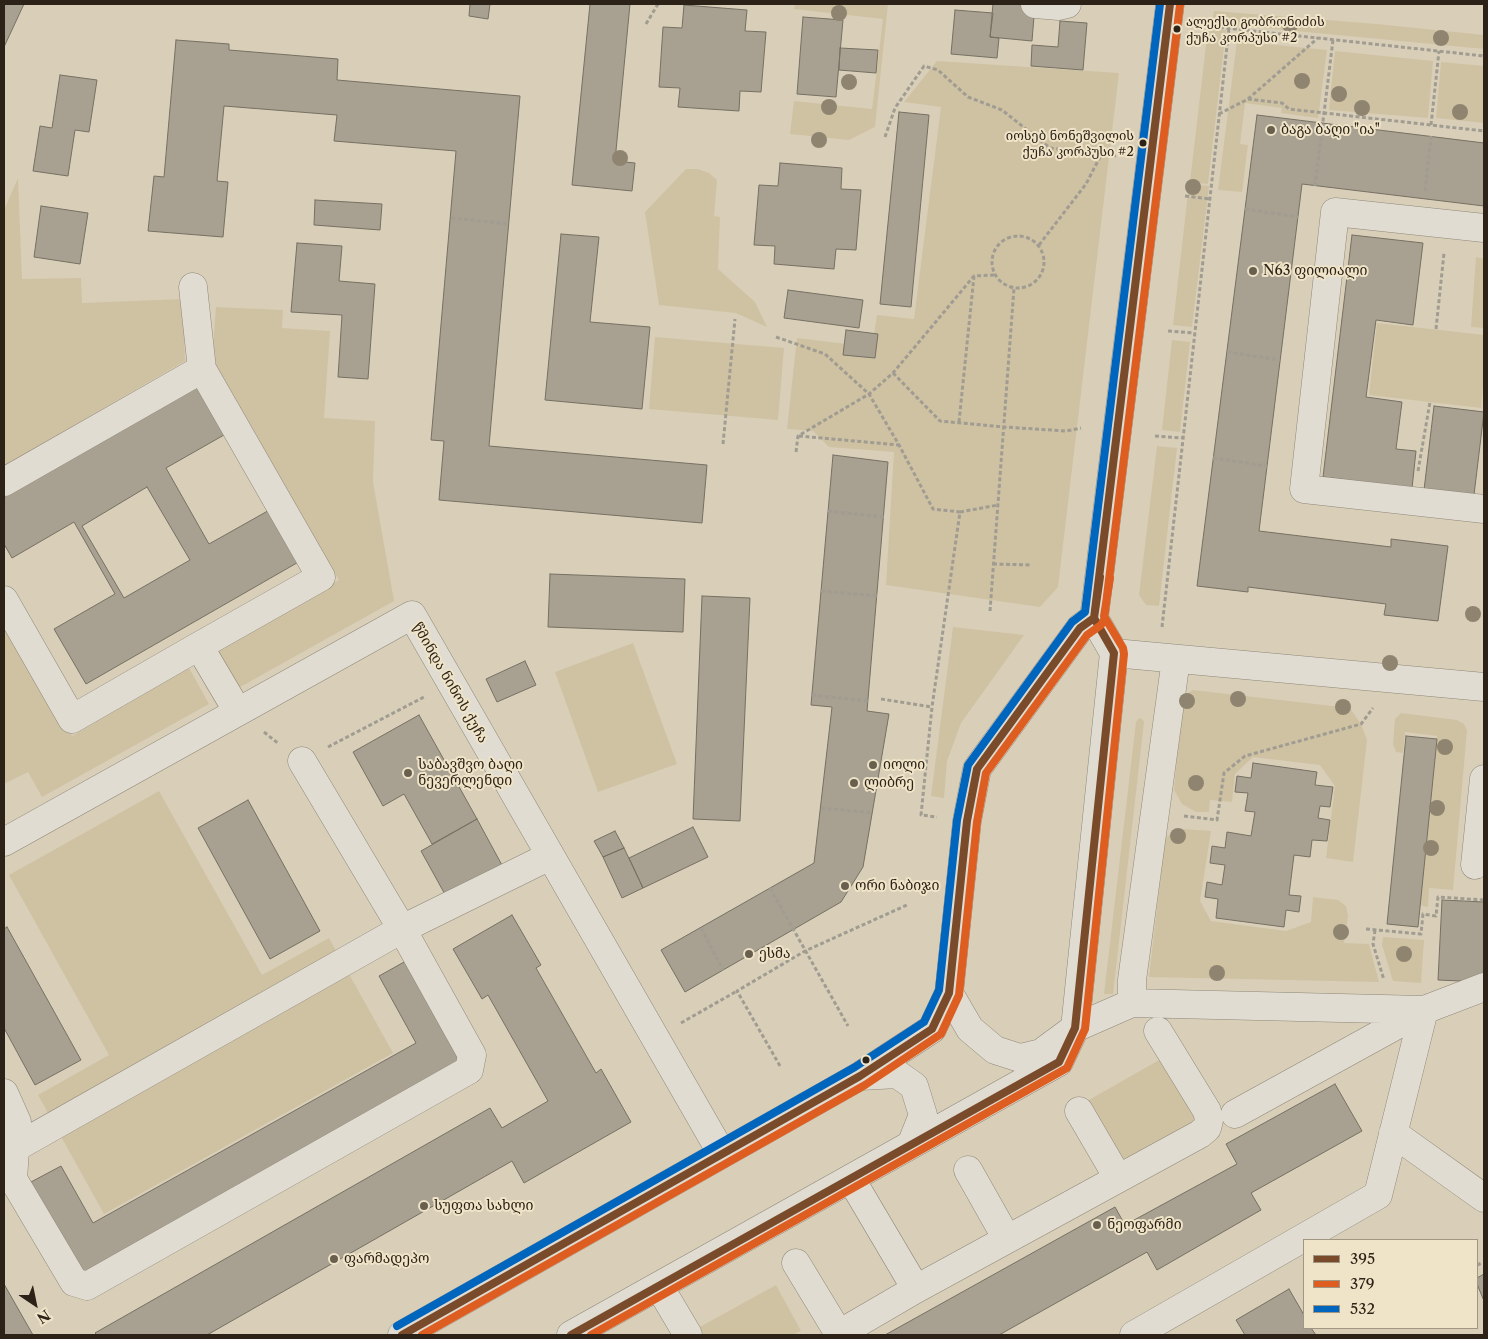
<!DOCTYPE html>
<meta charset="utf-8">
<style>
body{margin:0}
#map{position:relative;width:1488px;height:1339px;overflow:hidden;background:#d9cfb8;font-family:"Libre Caslon Text",serif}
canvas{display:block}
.frame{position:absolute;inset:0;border:5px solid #2c2217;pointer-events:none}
.legend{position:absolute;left:1303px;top:1239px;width:175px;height:90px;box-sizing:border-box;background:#efe4c8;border:1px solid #a19681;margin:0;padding:6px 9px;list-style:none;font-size:15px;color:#2c2217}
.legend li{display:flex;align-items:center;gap:10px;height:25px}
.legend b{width:25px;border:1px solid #a19681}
.north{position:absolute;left:10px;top:1279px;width:50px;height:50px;-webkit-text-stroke:4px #efe4c8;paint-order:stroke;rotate:146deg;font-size:14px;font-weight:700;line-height:20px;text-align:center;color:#2c2217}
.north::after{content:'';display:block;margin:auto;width:18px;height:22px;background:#2c2217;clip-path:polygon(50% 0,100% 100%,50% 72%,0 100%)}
</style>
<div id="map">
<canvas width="1488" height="1339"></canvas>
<div class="frame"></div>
<ul class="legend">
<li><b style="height:6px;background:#7a4b2a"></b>395</li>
<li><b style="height:6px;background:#de5e21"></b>379</li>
<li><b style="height:6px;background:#0065bd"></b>532</li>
</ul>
<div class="north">N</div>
</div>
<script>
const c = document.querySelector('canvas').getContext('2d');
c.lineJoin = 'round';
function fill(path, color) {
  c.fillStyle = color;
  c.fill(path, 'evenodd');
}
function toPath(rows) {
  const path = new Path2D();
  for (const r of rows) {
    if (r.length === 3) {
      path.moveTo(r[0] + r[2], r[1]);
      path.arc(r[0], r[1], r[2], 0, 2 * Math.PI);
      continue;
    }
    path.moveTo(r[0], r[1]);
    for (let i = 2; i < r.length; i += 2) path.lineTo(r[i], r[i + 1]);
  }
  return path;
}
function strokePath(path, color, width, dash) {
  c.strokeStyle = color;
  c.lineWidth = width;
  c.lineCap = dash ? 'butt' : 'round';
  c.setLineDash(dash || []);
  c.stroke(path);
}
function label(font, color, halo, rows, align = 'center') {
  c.font = font + ' "Libre Caslon Text","Noto Serif Georgian",serif';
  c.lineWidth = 4;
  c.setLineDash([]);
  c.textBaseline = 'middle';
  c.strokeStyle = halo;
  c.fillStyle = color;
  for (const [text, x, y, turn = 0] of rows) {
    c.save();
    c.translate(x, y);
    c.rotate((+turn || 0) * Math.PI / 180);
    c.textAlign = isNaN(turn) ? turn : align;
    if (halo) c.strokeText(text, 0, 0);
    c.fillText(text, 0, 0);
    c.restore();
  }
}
const green = toPath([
 [795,4,888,4,875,127,849,140,790,134,794,101,872,109,883,19,794,9],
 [1214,11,1377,24,1484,35,1484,49,1212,23],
 [1208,28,1226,30,1208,184,1190,182],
 [1237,41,1327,50,1318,118,1281,113,1282,108,1245,103,1240,144,1248,145,1242,192,1218,190],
 [1335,51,1433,61,1428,118,1329,110],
 [937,61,1119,73,1058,587,1040,607,886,585,894,452,829,447,813,431,787,429,797,338,872,347,877,315,914,319,941,107,904,102],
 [1441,62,1484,66,1484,123,1436,118],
 [686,169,698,169,709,173,717,180,714,216,720,217,718,269,755,302,767,327,736,313,659,305,645,212],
 [18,178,22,279,81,278,82,303,183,299,185,361,4,466,4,210],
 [1189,184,1209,186,1192,327,1173,325],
 [1476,257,1484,259,1484,328,1471,327],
 [216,307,283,310,282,328,330,331,324,418,375,421,373,482,394,601,233,691,212,654,339,580,212,362],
 [1377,323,1484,335,1484,375,1481,408,1369,395],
 [655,337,784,348,778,420,649,409],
 [1172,340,1190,342,1180,432,1162,430],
 [1157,446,1177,448,1159,606,1146,605,1139,595],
 [4,618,72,736,189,668,209,704,42,797,28,772,4,784],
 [953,627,1024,635,961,723,947,761,944,798,931,796],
 [633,643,677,764,598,792,555,672],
 [1193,690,1350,708,1361,724,1367,740,1353,862,1326,858,1335,786,1320,765,1253,757,1235,774,1232,802,1210,800,1209,812,1196,812,1182,804,1174,790,1183,696],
 [1401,713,1457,720,1464,724,1467,730,1453,890,1429,888,1428,907,1419,905,1437,736,1405,732,1403,753,1396,752,1393,744,1395,719],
 [1139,718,1142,719,1144,722,1113,994,1104,994,1136,722],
 [159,791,262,975,329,938,393,1053,104,1214,38,1095,109,1055,9,875],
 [1183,829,1211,831,1200,901,1211,921,1286,931,1311,922,1313,897,1338,900,1346,906,1348,916,1344,943,1369,944,1379,982,1149,977,1165,838,1174,832],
 [1383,937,1424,940,1421,983,1393,981,1382,945],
 [1161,1059,1198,1123,1123,1165,1087,1101],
 [776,1285,801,1331,793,1335,700,1335,696,1329]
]);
const building = toPath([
 [4,4,24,4,4,47,4,4],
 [470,4,490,4,488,19,469,16,470,4],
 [590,4,630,4,615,161,635,163,632,191,572,185,590,4],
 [993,4,1035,4,1032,41,990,37,993,4],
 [684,5,747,10,745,31,766,32,761,92,740,91,739,111,678,107,680,88,659,87,663,27,682,28,684,5],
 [955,10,993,13,990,37,999,38,997,58,951,54,955,10],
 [803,17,843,20,836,97,797,94,803,17],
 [1060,21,1087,23,1083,70,1031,66,1032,45,1058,47,1060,21],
 [176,40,229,44,229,50,338,59,337,80,520,96,489,446,707,465,702,523,439,500,444,441,431,440,456,151,334,141,337,115,224,106,217,181,228,182,223,237,148,231,154,176,164,177,176,40],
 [840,48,878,50,876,73,839,70,840,48],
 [60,75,97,80,89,132,75,130,68,176,33,171,40,126,52,128,60,75],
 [899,112,929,115,911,307,880,304,899,112],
 [1257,115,1484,143,1484,206,1302,184,1259,531,1391,547,1391,539,1448,546,1438,621,1384,615,1386,604,1248,587,1248,592,1197,586,1257,115],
 [780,163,842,168,841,189,861,190,856,250,836,249,834,269,774,264,775,246,754,245,759,185,778,186,780,163],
 [315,200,382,204,380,230,314,225,315,200],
 [41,206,88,213,80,264,34,257,41,206],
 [561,234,599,237,590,322,650,327,642,409,545,400,561,234],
 [1352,235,1423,243,1413,325,1376,320,1366,397,1402,402,1396,449,1416,451,1412,488,1323,477,1352,235],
 [297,243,342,246,339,281,375,284,368,379,338,377,342,315,291,312,297,243],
 [788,290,863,300,859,328,784,318,788,290],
 [846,330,878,334,875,358,843,355,846,330],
 [200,377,231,431,166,468,209,544,273,508,302,560,86,684,54,629,115,594,74,522,12,558,4,544,4,489,200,377],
 [147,487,190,560,124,598,82,526,147,487],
 [1434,406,1484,412,1474,495,1424,490,1434,406],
 [833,455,888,462,867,711,889,714,863,867,841,902,685,992,661,950,814,863,832,707,811,705,833,455],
 [550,574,685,579,683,632,548,627,550,574],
 [702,596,750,598,740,821,693,819,702,596],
 [525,661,536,685,497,702,486,679,525,661],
 [419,715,477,819,432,844,404,794,383,806,353,752,419,715],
 [1406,736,1437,739,1418,927,1387,924,1406,736],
 [1253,763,1317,772,1315,785,1333,787,1330,807,1320,806,1318,818,1330,820,1327,841,1312,840,1310,857,1294,855,1289,895,1301,896,1299,912,1286,910,1284,927,1216,918,1218,899,1205,897,1207,882,1222,885,1225,865,1210,863,1212,846,1225,848,1227,832,1251,836,1255,812,1245,811,1248,793,1235,792,1237,776,1251,778,1253,763],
 [248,800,320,931,270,959,198,828,248,800],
 [477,819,503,867,447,898,421,851,477,819],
 [693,827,708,857,643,888,629,858,693,827],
 [615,831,624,848,603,857,594,841,615,831],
 [624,848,643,888,622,898,603,857,624,848],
 [1442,900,1484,902,1484,982,1438,980,1442,900],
 [512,915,541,965,536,968,596,1073,601,1069,631,1122,524,1183,512,1161,207,1335,97,1335,95,1333,490,1108,502,1128,548,1101,488,995,482,999,453,949,512,915],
 [7,927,81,1060,35,1085,4,1028,4,929,7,927],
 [406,961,461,1060,82,1273,31,1182,61,1166,93,1223,416,1043,379,976,406,961],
 [1335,1084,1362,1131,1251,1193,1261,1210,1157,1270,1147,1252,999,1335,885,1335,1115,1207,1125,1225,1237,1164,1226,1144,1335,1084],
 [1484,1274,1484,1301,1477,1284,1477,1278,1484,1274],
 [4,1284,33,1335,4,1335,4,1284],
 [1289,1289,1304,1315,1304,1328,1311,1328,1316,1335,1245,1335,1236,1320,1289,1289]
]);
const path = toPath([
 [646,24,658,4],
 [1207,26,1484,56],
 [1248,99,1318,38],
 [1219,114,1248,99,1282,103,1289,109,1484,131],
 [1431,125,1439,51],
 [885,137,895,108,924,66,938,70,968,97,1002,110,1050,148,1116,156],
 [1315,186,1333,40],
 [1425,191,1431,136],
 [1185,196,1210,199],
 [1245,209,1298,217],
 [451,218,509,224],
 [1018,262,26],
 [1039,245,1086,184,1101,155],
 [1436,329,1444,253],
 [1168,331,1194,333],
 [776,337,825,354,869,394,899,445,933,509,960,512,932,707,921,815,937,817],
 [1227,352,1280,360],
 [893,373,940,421,1004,427,1066,431,1081,428],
 [959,422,974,276],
 [799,436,899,445],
 [1155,436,1183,438],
 [723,444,735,319],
 [796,452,798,436,869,394,893,373,974,276,994,275],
 [1213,458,1267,466],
 [1418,471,1430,402],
 [828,511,884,517],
 [960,512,998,505],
 [993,564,1032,565],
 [821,591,877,596],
 [990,611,1014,288],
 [1162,627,1229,28],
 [812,695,868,701],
 [881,699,932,707],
 [264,732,279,744],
 [328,747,424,697],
 [821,808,873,813],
 [1184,816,1217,820,1224,773,1245,756,1361,724,1373,708],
 [770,888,848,1026],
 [701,928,723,970],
 [1366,929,1421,934,1423,914,1436,916,1438,897,1484,900],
 [1375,930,1373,944,1384,980],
 [681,1023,737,991],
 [780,1066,737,991,805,951,907,905],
 [1477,1265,1482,1263]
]);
const minor = toPath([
 [1035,4,1059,6,1067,4],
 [1484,228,1335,212,1304,489,1484,509],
 [4,482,202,369,193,287],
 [4,600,72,719,199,646,238,712],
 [199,646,321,577,202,369],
 [1114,653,1484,687],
 [4,842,412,615,722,1154],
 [1475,865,1484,779],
 [949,993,970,1029,995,1050,1020,1058,1041,1053,1075,1028,1132,1003,1424,1010,1484,987],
 [1132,1003,1132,980,1176,659],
 [861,1076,897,1074,914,1086,923,1115,911,1145],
 [4,1093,17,1122,13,1179,74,1282,87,1286,469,1070,472,1055,402,929,302,761],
 [1079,1111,1118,1178],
 [1393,1133,1484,1198],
 [4,1154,402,929,550,856],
 [968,1170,1007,1239],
 [851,1179,916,1289,1200,1134,1207,1128,1209,1120,1207,1111,1158,1031],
 [796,1263,839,1334],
 [659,1286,688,1335],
 [402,1335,860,1076,932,1029,949,993,967,821,977,769,1080,628,1094,618],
 [571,1335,1059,1062,1075,1028,1114,653,1094,618,1170,4],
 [837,1335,916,1289],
 [1134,1335,1378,1195,1424,1010,1235,1114]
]);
const bus1 = toPath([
 [402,1335,860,1076,932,1029,949,993,967,821,977,769,1080,628,1094,618,1170,4],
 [571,1335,1059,1062,1075,1028,1114,653,1094,618,1100,577]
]);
const bus2 = toPath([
 [422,1335,865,1085,941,1034,959,995,977,822,986,773,1087,635,1101,625,1104,620,1180,5],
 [591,1335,1067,1068,1085,1029,1124,654,1123,648,1104,616,1110,578]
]);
const bus3 = toPath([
 [397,1326,855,1067,924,1022,939,990,957,820,968,765,1072,622,1085,612,1160,4]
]);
const trees = [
 [839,13],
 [1290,25],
 [1441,38],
 [1302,81],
 [849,82],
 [1339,94],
 [829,107],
 [1362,108],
 [1460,112],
 [819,140],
 [620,158],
 [1193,187],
 [1473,614],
 [1390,663],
 [1238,699],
 [1187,701],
 [1343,707],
 [1445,747],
 [1196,783],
 [1437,808],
 [1178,836],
 [1431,848],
 [1341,932],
 [1404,954],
 [1217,973]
];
const markers = [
 [1177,29,4.5,"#2c2217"],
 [1271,130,5,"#695f4f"],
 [1143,143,4.5,"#2c2217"],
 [1253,271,5,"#695f4f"],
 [873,765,5,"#695f4f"],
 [408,773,5,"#695f4f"],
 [854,783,5,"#695f4f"],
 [845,886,5,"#695f4f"],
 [749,954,5,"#695f4f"],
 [866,1060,4.5,"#2c2217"],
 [424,1206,5,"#695f4f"],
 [1097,1225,5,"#695f4f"],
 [334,1259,5,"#695f4f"]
];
const busNames = [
 ["ალექსი გობრონიძის",1186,22],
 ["ქუჩა კორპუსი #2",1186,38],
 ["იოსებ ნონეშვილის",1134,136,"right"],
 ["ქუჩა კორპუსი #2",1134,152,"right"]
];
const poiNames = [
 ["ბაგა ბაღი \"ია\"",1281,130],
 ["N63 ფილიალი",1263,271],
 ["საბავშვო ბაღი",418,765],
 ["ნევერლენდი",418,781],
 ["იოლი",883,765],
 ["ლიბრე",864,783],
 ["ორი ნაბიჯი",855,886],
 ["ესმა",759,954],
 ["სუფთა სახლი",434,1206],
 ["ნეოფარმი",1107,1225],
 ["ფარმადეპო",344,1259]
];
const streetNames = [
 ["წმინდა ნინოს ქუჩა",450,683,60]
];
fill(green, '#cfc2a3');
fill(building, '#a8a191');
strokePath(building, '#767063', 1);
strokePath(minor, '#8e8779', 29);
strokePath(path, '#a19c92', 3, [4, 2.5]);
strokePath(minor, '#e1dcd1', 28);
strokePath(bus1, '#7a4b2a', 8);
strokePath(bus2, '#de5e21', 8);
strokePath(bus3, '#0065bd', 8);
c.fillStyle = '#8f8470';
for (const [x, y] of trees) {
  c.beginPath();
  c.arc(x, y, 8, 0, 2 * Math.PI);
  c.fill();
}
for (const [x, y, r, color] of markers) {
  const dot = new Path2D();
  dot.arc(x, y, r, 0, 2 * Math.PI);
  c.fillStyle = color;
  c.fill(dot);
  strokePath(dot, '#efe4c8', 2);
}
label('13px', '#2c2217', '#efe4c8', busNames, 'left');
label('14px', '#2c2217', '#efe4c8', poiNames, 'left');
label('14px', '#2c2217', '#efe4c8', streetNames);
</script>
